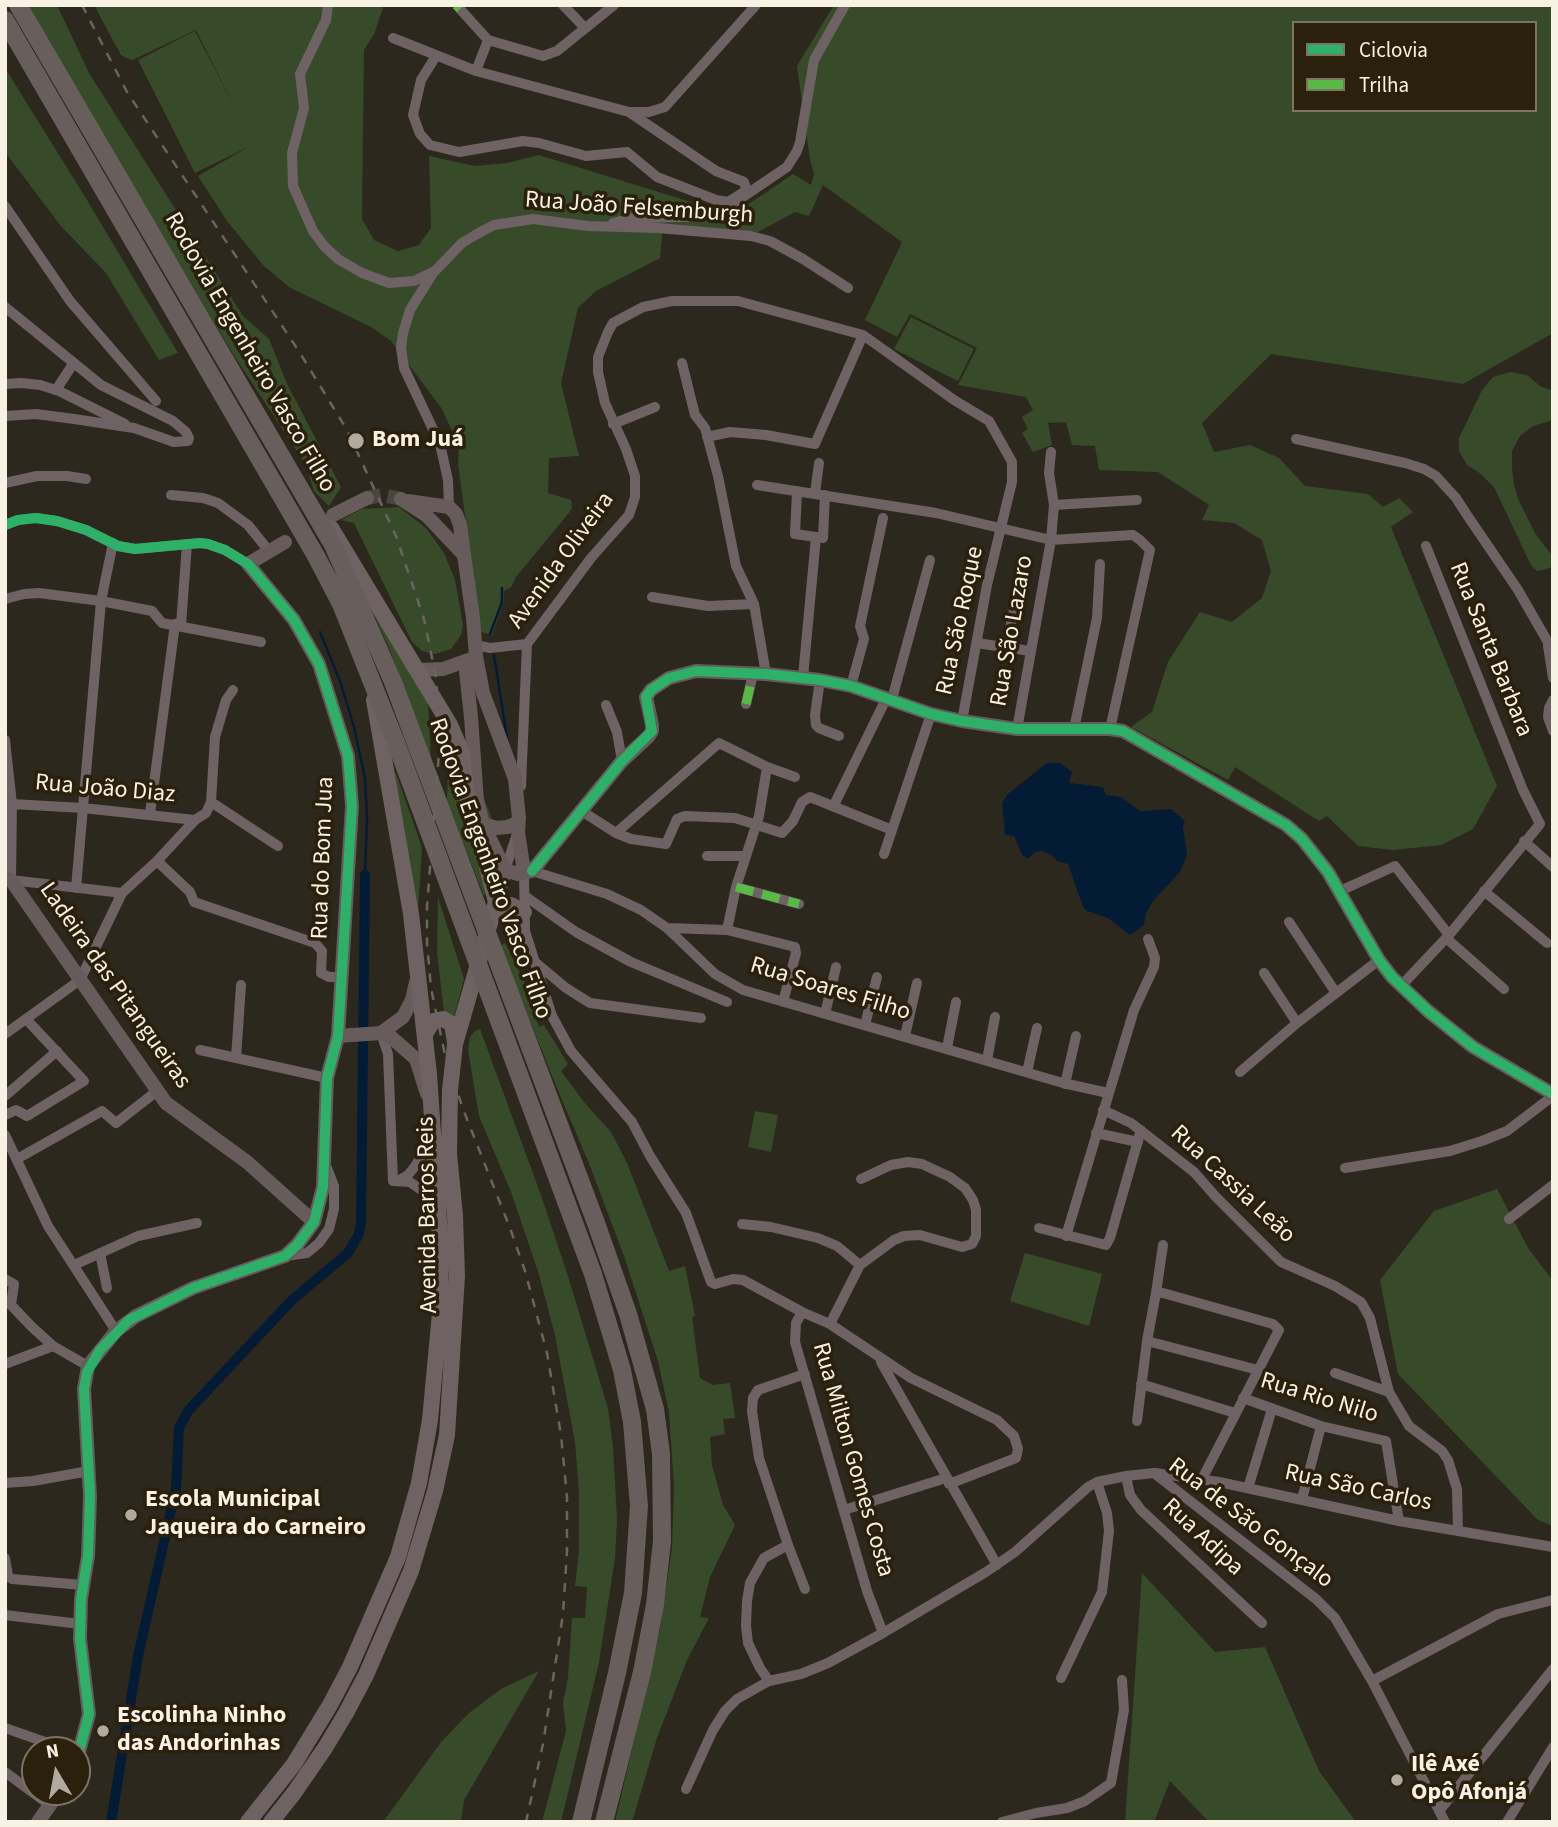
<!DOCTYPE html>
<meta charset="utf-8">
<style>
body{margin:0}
#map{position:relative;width:1558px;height:1827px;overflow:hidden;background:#2d281d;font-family:"Source Sans 3",sans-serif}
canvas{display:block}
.frame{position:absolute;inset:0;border:7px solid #f8f2e5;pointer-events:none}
.legend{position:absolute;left:1292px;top:21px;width:245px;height:91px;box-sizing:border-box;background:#2a200c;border:2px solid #7c7463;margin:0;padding:9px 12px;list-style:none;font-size:21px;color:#f8f2e5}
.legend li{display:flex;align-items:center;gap:14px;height:35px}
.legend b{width:35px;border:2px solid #7c7463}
.north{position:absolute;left:21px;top:1736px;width:70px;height:70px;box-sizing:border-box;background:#2a200c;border:2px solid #7c7463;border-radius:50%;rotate:350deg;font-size:19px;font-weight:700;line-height:28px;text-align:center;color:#f8f2e5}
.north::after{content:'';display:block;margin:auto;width:24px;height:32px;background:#b1ab9f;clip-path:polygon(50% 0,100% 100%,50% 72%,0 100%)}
</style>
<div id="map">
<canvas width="1558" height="1827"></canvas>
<div class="frame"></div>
<ul class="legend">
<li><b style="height:9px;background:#2db169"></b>Ciclovia</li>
<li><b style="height:9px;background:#58b947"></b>Trilha</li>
</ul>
<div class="north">N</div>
</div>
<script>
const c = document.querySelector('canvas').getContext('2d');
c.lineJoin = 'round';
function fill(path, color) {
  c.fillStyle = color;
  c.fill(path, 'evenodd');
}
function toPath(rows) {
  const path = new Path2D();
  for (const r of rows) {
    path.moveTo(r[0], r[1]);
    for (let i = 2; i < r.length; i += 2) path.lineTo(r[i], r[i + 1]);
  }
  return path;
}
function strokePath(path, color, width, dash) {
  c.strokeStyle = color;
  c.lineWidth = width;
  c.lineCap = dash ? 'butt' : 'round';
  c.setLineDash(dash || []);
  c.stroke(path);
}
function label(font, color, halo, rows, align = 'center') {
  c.font = font + ' "Source Sans 3",sans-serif';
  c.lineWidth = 7;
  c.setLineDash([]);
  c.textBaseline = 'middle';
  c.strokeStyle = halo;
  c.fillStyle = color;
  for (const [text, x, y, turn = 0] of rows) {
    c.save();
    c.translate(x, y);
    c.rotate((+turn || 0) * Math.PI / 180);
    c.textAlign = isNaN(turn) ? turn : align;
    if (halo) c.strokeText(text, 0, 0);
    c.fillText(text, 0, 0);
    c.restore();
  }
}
const green = toPath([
 [25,5,57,5,89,73,243,316,269,339,287,384,341,487,329,506,314,491,306,465,233,354],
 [94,5,384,5,374,34,364,50,362,219,374,240,398,251,419,245,431,228,429,156,475,166,507,163,539,155,720,211,743,208,793,174,811,185,814,173,810,160,797,66,834,5,1553,5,1553,333,1463,384,1271,354,1202,423,1214,452,1250,445,1279,458,1305,486,1368,494,1383,507,1399,498,1413,512,1391,527,1497,786,1473,829,1441,845,1393,850,1358,846,1327,816,1319,821,1235,767,1228,780,1131,727,1152,712,1168,662,1200,612,1232,622,1262,598,1271,571,1262,540,1234,523,1202,520,1209,505,1158,472,1099,470,1095,446,1072,445,1066,422,1048,423,1052,445,1033,452,1022,433,1028,429,1022,417,1033,410,1026,397,958,385,977,348,910,314,897,337,865,320,902,242,823,185,809,216,795,212,758,232,663,224,660,258,596,291,578,308,561,383,579,456,549,458,548,493,571,500,572,509,516,577,511,587,504,591,504,601,492,635,481,632,458,464,459,446,442,409,391,341,371,327,289,287,263,265,227,221,198,176,250,146,195,173,138,60,195,31,236,110,196,30,132,60,126,58,121,55],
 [1294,23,1535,23,1535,110,1294,110],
 [5,68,87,200,178,353,159,360,106,273,60,225,5,152],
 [911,317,974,349,958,381,894,349],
 [1510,372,1527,375,1540,386,1553,391,1553,420,1533,426,1520,436,1512,451,1512,468,1514,485,1519,501,1535,533,1553,557,1553,566,1547,569,1537,571,1531,565,1494,487,1481,474,1467,465,1459,451,1459,438,1482,390,1493,377],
 [399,507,426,528,444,553,455,580,463,625,461,635,451,649,435,654,422,651,412,642,354,523,341,520,362,509],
 [370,605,428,701,431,760,390,651],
 [449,734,482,793,493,822,496,850,493,880,484,896,447,802],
 [396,773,422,848,418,912,393,774],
 [438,897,464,979,454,1017,444,1012,437,952],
 [505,943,542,1017,536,1019,539,1027,544,1025,568,1064,561,1071,584,1102,611,1132,627,1163,669,1271,685,1266,695,1316,692,1317,700,1378,713,1385,730,1383,735,1418,723,1419,725,1434,710,1437,712,1465,723,1505,735,1525,710,1577,700,1617,709,1618,687,1660,657,1738,632,1822,615,1822,661,1624,672,1548,674,1487,669,1412,658,1361,624,1256,590,1166,559,1093,500,946],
 [480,1029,542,1198,567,1273,608,1408,613,1447,617,1520,615,1558,599,1662,561,1822,542,1822,566,1731,563,1703,568,1677,572,1618,585,1618,587,1587,575,1586,579,1551,579,1491,575,1442,555,1335,538,1271,511,1192,479,1116,468,1050,470,1037,475,1031],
 [755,1111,778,1115,771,1152,748,1147],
 [1497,1189,1528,1248,1553,1281,1553,1526,1538,1520,1398,1374,1380,1280,1434,1211],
 [1025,1253,1102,1274,1089,1326,1010,1301],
 [1142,1573,1215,1652,1265,1647,1319,1771,1356,1822,1209,1822,1170,1781,1154,1822,1125,1822],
 [539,1671,464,1800,461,1822,383,1822,442,1741,469,1713,501,1689]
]);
const water = toPath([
 [1047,763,1060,763,1072,772,1069,783,1103,787,1106,795,1121,797,1140,811,1171,809,1185,821,1183,827,1187,855,1180,872,1153,901,1146,913,1144,925,1130,935,1108,918,1087,911,1083,907,1068,864,1057,861,1052,855,1042,851,1035,852,1028,859,1022,855,1014,836,1005,835,1002,803,1008,794]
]);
const stream = toPath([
 [320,632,340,681,354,727,365,778,367,818,365,875],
 [490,634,502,602,502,588],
 [494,655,507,738]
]);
const canal = toPath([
 [111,1822,138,1656,176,1489,179,1428,188,1411,292,1300,348,1253,359,1234,361,1222,365,875]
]);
const secondaryTunnel = toPath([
 [367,498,383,495,401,499]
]);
const street = toPath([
 [328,5,326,20,300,74,304,108,292,153,293,186,313,231,324,246,338,259,362,273,389,283,414,281,435,271,462,243,477,234,494,225,533,219,588,226,658,228,751,236,770,241,803,259,848,288],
 [563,5,585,28],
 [460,9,488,40,543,56,557,51,614,5],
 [393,38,476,71],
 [488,40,476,71,629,112,649,112,665,107,756,5],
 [436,56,421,80,413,115,420,134,430,145,459,152,523,141,539,143,586,156,627,152,657,177,716,200,728,202,744,192,746,188,744,182,716,171,629,112],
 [5,206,70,301,156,401],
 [613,223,632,218,686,217,719,213,787,167,797,151,800,142,814,60,845,5],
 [433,273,410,310,403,333,401,348,404,368,440,444,448,480,449,507],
 [5,307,101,385,173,421,186,432,189,438,188,441,174,442,134,428,74,419,36,414,5,416],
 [682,363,695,415,705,428,718,476,736,566,754,604,766,674],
 [5,384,21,383,40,385,59,391,125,424],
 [56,390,71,367],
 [613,424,655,407],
 [707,437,730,432,766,435,815,444,863,335],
 [1296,439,1405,463,1424,469,1436,476,1456,498,1467,515,1518,590,1553,651],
 [5,483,37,476,67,476,86,479],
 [757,485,936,513,1051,540,1133,535,1140,540,1150,550,1110,729],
 [797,491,795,534,823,538,825,495],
 [815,493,819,463],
 [171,495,203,498,218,503,248,525,269,551],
 [1054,505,1137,500],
 [5,525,18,520,36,518,57,521,86,530,118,546,135,549,200,543,208,544,225,550,248,564],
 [652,597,708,606,754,604],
 [5,599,24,594,39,593,101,601,152,611,162,623,261,642],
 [181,625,187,544],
 [977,643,1030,651],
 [475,645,490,648,527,644],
 [1548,646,1553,678],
 [1006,647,1015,605],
 [803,677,816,537],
 [820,680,815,715,816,725,819,728,839,736],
 [851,686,864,639,860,626,883,518],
 [892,699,930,560],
 [1553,700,1549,708,1548,717,1553,731],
 [746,704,753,674],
 [606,705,617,732,622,761],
 [1017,729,1051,540,1054,505,1049,473,1051,452],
 [1074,729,1097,618,1100,564],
 [5,740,12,804,11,880,122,893],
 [521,786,527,644,591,558,629,515,635,497,635,476,626,449,605,403,598,372,598,357,608,332,613,323,643,307,672,301,738,301,863,335,954,400,989,421,1012,462,1012,482,987,585,962,721],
 [211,802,278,846],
 [12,804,83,808,195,820],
 [834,805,887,697],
 [580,810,616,833,631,839,666,844,677,819,685,816,735,818,782,833,793,821,802,802,810,797,892,830],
 [150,814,175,624],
 [616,833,719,743,767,767,795,777],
 [1524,841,1553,867],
 [884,854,931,714],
 [707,856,745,856],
 [157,861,190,892,194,902,315,943,322,951,321,973,329,977,340,977],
 [505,870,517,834],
 [532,871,607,894,641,910,667,928,715,974,743,990,1063,1083,1108,1093],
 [524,872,525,931,552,1016,571,1051,632,1122,650,1156,686,1213,711,1282,715,1284,733,1279,743,1280,802,1312,830,1324,911,1378,997,1420,1014,1436,1018,1449,1016,1458,949,1484],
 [736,887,799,904],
 [76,888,101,601,113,543],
 [1340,891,1395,866,1449,935],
 [1484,891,1547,943],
 [525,896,576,932,631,962,727,1002],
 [1289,922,1336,993],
 [667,928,727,930,795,947,796,953,783,1002],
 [727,930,736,887,759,816,767,767],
 [1446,938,1504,989],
 [535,962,566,988,590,1003,701,1018],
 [1264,973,1297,1023],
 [1401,986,1449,935,1540,824,1523,790,1426,546],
 [825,1014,836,967],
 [865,1025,877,977],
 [381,1033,388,1054,393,1181],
 [5,1034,80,980,122,893,157,861,195,820,206,813,211,802,215,737,226,700,233,690],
 [905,1036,917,983],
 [947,1048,956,1002],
 [200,1050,327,1078],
 [236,1058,241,985],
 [987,1060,995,1017],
 [1027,1072,1037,1028],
 [1240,1072,1297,1023,1379,960],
 [1065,1084,1076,1036],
 [5,1096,57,1051],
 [1103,1110,1131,1123,1194,1172,1216,1197,1281,1262,1335,1286,1361,1302,1370,1318,1389,1392],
 [5,1115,16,1110,27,1116,84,1081,27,1020],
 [1096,1133,1138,1142],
 [5,1135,48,1226,116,1331],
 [17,1159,102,1111,116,1123,157,1091],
 [1345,1168,1450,1151,1482,1141,1507,1131,1553,1096],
 [399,1180,408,1175,416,1165,424,1151,429,1132],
 [393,1181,410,1182,424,1192,428,1201,433,1225],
 [1509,1219,1553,1185],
 [742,1224,771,1227,818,1238,837,1246,860,1265],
 [1039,1228,1106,1245,1110,1238,1141,1130],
 [1066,1236,1134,1010,1154,967,1155,958,1148,939],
 [100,1253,107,1288],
 [285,1256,307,1253,319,1243,329,1229,334,1209,334,1186,327,1168],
 [74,1265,138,1236,197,1223],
 [5,1279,14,1284,11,1305,32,1327,53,1346,88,1366],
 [1156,1293,1163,1293,1273,1324,1279,1330,1202,1479],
 [802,1312,796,1323,795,1342,867,1591,883,1633],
 [830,1324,860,1265,894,1240,904,1236,920,1235,962,1247,972,1244,976,1236,976,1210,973,1200,965,1188,950,1177,922,1164,908,1162,891,1165,861,1179],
 [1147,1341,1258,1370],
 [881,1362,997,1565],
 [5,1364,53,1346],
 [1335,1373,1389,1392,1409,1426,1442,1451,1448,1460,1457,1489,1458,1531],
 [805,1374,758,1390,753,1398,752,1411,759,1458,788,1545,805,1589],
 [1141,1384,1235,1413],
 [1243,1398,1321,1426,1386,1441,1399,1521],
 [1137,1421,1147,1341,1156,1293,1163,1245],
 [1155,1473,1219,1482,1399,1521,1553,1547],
 [1126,1476,1130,1495,1141,1510,1262,1623],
 [5,1483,33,1481,89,1471],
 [1248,1488,1272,1409],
 [1302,1499,1321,1426],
 [844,1510,946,1478],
 [5,1558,8,1576,12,1579,83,1585],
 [5,1615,80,1624],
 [1061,1678,1102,1592,1109,1531,1107,1513,1097,1482],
 [769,1681,760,1668,748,1643,746,1626,747,1601,750,1583,764,1558,788,1545],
 [1372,1681,1498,1614,1553,1600],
 [5,1728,68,1750],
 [5,1772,51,1806],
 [686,1789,713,1730,725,1711,737,1699,769,1681,801,1674,828,1663,883,1633,986,1572,1015,1552,1088,1487,1097,1482,1126,1476,1154,1473,1316,1599,1335,1618,1372,1681,1445,1822],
 [1439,1811,1553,1669],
 [1002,1822,1036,1813,1067,1808,1085,1801,1111,1783,1124,1710,1122,1680],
 [1507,1822,1553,1747]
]);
const secondary = toPath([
 [401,499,427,516,464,555,473,618,476,656,483,693,515,779,519,818,518,832,524,872],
 [408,501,449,507,456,514,460,525,464,555],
 [333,515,367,498],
 [465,662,471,717,477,801,483,824,505,870,496,902],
 [419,670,443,669,471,659],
 [483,824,497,828,507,827,516,824,519,818],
 [505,870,518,874,532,871,622,761,649,736,652,731,652,725,646,697,651,690,669,678,696,671,766,674,820,680,851,686,931,714,962,721,1017,729,1110,729,1123,731,1286,825,1302,839,1328,872,1379,960,1392,977,1428,1011,1473,1047,1553,1094],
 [5,879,11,880,166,1103,247,1162,314,1222],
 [381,1033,403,1017,412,1000,416,982],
 [338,1036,381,1033,391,1037,416,1059,427,1094],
 [77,1759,89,1714,80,1639,81,1599,88,1556,89,1529,90,1496,84,1389,88,1366,116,1331,136,1316,193,1288,285,1256,297,1245,314,1222,323,1187,327,1078,338,1036,352,806,348,756,319,664,294,620,248,564,285,542],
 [38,1822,59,1792]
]);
const primary = toPath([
 [491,919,495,911,503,907,511,905,524,912],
 [425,1034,433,1021,443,1019,452,1024,455,1042],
 [248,1822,294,1764,330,1705,350,1667,398,1557,419,1483,430,1420,440,1313,441,1252,429,1074,411,914,374,700],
 [271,1822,294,1793,325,1748,346,1713,366,1675,411,1571,435,1491,447,1435,457,1276,455,1216,449,1154,450,1090,455,1044,496,902,486,863,469,814,462,753,450,725,331,528]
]);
const highway = toPath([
 [18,5,333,545,393,682,596,1223,628,1314,655,1409,661,1454,662,1541,655,1605,642,1672,604,1822],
 [5,20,316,556,341,604,395,740,593,1274,606,1317,622,1370,632,1422,639,1506,633,1593,617,1673,581,1822]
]);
const rail = toPath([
 [82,5,127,92,300,353,347,430,396,536,424,619,436,677,440,740,427,906,427,943,431,988,445,1055,463,1109,510,1228,525,1271,547,1353,561,1435,567,1497,567,1551,563,1614,543,1744,526,1822]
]);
const quiet = toPath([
 [456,5,460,9],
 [746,704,753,674],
 [736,887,799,904]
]);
const cycleway = toPath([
 [5,525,18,520,36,518,57,521,86,530,118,546,135,549,200,543,208,544,225,550,248,564,294,620,319,664,348,756,352,806,338,1036,327,1078,323,1187,314,1222,297,1245,285,1256,193,1288,129,1320,100,1350,87,1372,84,1389,90,1496,88,1556,81,1599,80,1639,89,1714,77,1759],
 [532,871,622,761,652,731,646,697,651,690,669,678,696,671,766,674,820,680,851,686,931,714,962,721,1017,729,1110,729,1123,731,1286,825,1302,839,1328,872,1379,960,1392,977,1428,1011,1473,1047,1553,1094]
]);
const markers = [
 [356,441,9,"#b1ab9f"],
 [131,1515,7,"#b1ab9f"],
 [103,1731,7,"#b1ab9f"],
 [1397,1780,7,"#b1ab9f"]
];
const streetNames = [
 ["Rua João Felsemburgh",639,209,4],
 ["Rodovia Engenheiro Vasco Filho",249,353,60],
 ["Avenida Oliveira",562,561,-54],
 ["Rua São Roque",961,621,-78],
 ["Rua São Lazaro",1013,631,-80],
 ["Rua Santa Barbara",1490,650,68],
 ["Rua João Diaz",105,790,5],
 ["Rua do Bom Jua",324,858,-88],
 ["Rodovia Engenheiro Vasco Filho",489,869,70],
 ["Ladeira das Pitangueiras",114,986,55],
 ["Rua Soares Filho",830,990,17],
 ["Rua Cassia Leão",1232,1185,43],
 ["Avenida Barros Reis",429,1215,-91],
 ["Rua Rio Nilo",1319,1399,17],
 ["Rua Milton Gomes Costa",852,1460,74],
 ["Rua São Carlos",1358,1489,12],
 ["Rua de São Gonçalo",1250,1524,37],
 ["Rua Adipa",1202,1538,43]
];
const poiNames = [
 ["Bom Juá",372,441],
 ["Escola Municipal",145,1501],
 ["Jaqueira do Carneiro",145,1529],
 ["Escolinha Ninho",117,1717],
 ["das Andorinhas",117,1745],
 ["Ilê Axé",1411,1766],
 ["Opô Afonjá",1411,1794]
];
fill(green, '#374b2a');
fill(water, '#041b36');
strokePath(stream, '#041b36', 2.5);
strokePath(canal, '#041b36', 10);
strokePath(secondaryTunnel, '#4b463b', 14, [14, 7]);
strokePath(street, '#6e6264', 10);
strokePath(secondary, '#685b5b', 14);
strokePath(primary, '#6e6263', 16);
strokePath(highway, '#685f5d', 18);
strokePath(rail, '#6b6460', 2.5, [9, 9]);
strokePath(quiet, '#58b947', 9, [18, 9]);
strokePath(cycleway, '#2db169', 10);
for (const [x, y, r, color] of markers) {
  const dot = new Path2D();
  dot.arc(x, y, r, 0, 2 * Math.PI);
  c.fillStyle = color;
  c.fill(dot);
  strokePath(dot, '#2a200c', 2.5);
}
label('24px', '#f8f2e5', '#2a200c', streetNames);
label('bold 24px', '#f8f2e5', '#2a200c', poiNames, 'left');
</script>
